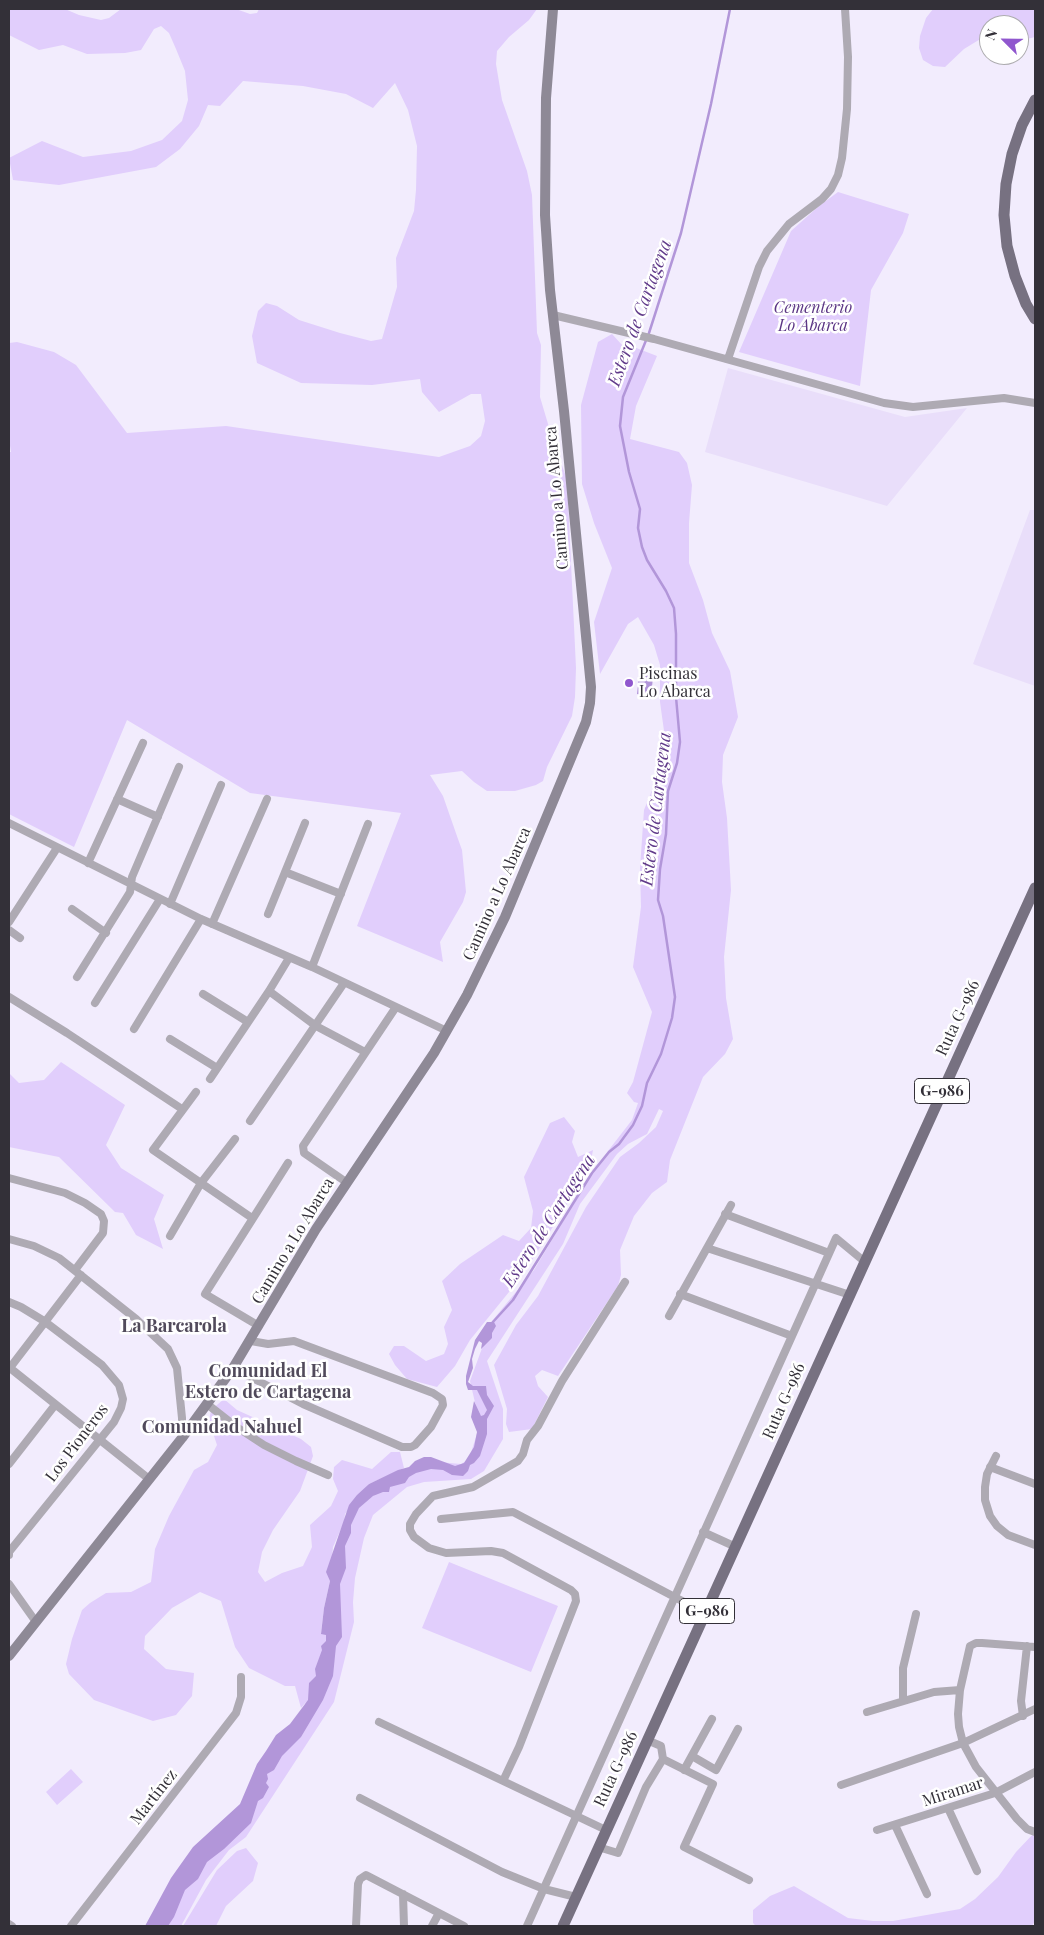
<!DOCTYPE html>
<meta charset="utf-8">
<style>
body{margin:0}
#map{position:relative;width:1044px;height:1935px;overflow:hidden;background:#f2ecfd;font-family:"Playfair Display",serif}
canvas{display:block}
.frame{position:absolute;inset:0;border:10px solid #333038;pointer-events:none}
.north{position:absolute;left:979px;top:15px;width:50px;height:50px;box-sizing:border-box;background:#fff;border:1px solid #adacaf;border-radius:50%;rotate:293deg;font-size:14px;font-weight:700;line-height:20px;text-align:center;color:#333038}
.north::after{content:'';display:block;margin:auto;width:18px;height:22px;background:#9057ce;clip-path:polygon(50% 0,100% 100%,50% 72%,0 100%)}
</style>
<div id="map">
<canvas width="1044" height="1935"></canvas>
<div class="frame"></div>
<div class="north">N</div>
</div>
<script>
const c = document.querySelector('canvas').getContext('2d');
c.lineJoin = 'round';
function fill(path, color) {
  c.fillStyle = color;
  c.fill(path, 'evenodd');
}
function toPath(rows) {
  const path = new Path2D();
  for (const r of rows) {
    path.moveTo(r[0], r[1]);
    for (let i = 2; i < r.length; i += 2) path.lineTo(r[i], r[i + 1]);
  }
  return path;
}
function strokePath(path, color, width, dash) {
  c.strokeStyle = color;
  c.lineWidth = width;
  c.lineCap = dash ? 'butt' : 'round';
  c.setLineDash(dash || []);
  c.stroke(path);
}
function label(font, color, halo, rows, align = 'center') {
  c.font = font + ' "Playfair Display",serif';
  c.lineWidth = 5;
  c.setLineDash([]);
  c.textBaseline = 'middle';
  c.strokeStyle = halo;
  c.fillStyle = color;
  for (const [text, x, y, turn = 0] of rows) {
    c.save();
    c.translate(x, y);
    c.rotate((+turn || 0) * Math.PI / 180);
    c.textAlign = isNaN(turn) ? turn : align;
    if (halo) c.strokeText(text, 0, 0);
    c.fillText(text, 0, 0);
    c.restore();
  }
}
const built = toPath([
 [728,368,905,417,967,408,887,506,705,452],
 [1030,510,1035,510,1035,686,973,664]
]);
const green = toPath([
 [9,9,65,9,79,15,101,20,109,18,121,9,236,9,250,14,257,13,259,9,537,9,529,20,509,37,497,51,496,64,502,100,527,171,532,195,537,333,541,345,540,397,554,444,567,479,576,668,575,697,572,716,547,767,543,781,536,785,515,791,487,791,474,782,462,771,430,775,443,796,458,839,462,850,466,892,463,902,440,942,443,962,357,926,401,813,250,793,127,720,74,847,9,814,9,452,11,452,9,439,9,343,17,342,54,352,76,365,127,433,226,426,439,457,470,446,481,436,485,421,481,394,471,394,439,412,422,392,420,379,372,385,301,383,257,363,252,336,258,311,266,303,277,306,299,320,340,333,371,341,382,339,397,287,396,258,414,211,416,190,417,146,408,110,395,83,373,108,346,94,303,86,243,81,220,106,208,105,199,126,180,149,156,167,59,185,13,180,9,158,42,141,83,157,131,151,162,140,182,121,188,100,185,71,176,49,169,33,161,26,154,29,141,50,125,53,87,54,63,45,39,50,9,35],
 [933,9,1035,9,1035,37,1019,41,1019,25,989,25,989,38,982,38,964,49,945,67,933,66,923,60,919,48,920,36,926,18],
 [838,192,909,214,903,233,871,290,860,386,739,352,791,231,819,206],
 [612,334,623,346,624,351,626,344,657,356,636,406,630,439,679,452,687,463,692,485,689,523,689,563,703,600,712,633,730,671,738,717,723,755,722,782,727,818,731,890,724,957,726,998,733,1039,725,1054,703,1077,670,1160,667,1182,652,1193,634,1216,620,1250,621,1275,618,1286,558,1376,542,1370,535,1376,538,1386,548,1397,532,1429,509,1432,506,1424,507,1409,494,1365,516,1325,538,1296,586,1207,620,1157,639,1143,656,1127,663,1111,659,1109,647,1134,628,1144,617,1154,580,1204,563,1244,487,1361,503,1409,503,1439,484,1471,471,1479,424,1482,407,1487,373,1515,364,1538,355,1578,353,1602,354,1622,334,1702,246,1837,229,1850,206,1880,181,1926,160,1926,185,1881,290,1743,306,1702,301,1708,295,1686,285,1686,249,1668,235,1647,221,1601,200,1592,172,1608,145,1636,144,1649,166,1669,194,1673,192,1696,176,1715,153,1721,94,1700,69,1674,66,1664,72,1639,82,1610,90,1603,106,1593,131,1592,151,1582,155,1549,169,1516,194,1470,208,1462,217,1445,209,1421,211,1410,224,1399,237,1410,301,1439,311,1447,313,1456,300,1491,273,1530,262,1552,258,1572,265,1582,282,1573,303,1566,312,1547,310,1525,331,1506,338,1491,333,1479,334,1467,342,1460,372,1469,391,1452,400,1452,404,1468,369,1484,345,1514,344,1522,333,1547,330,1581,324,1608,321,1633,325,1634,339,1550,359,1505,427,1461,461,1464,469,1459,480,1424,470,1381,492,1321,534,1270,594,1169,632,1120,638,1103,634,1102,627,1093,633,1082,652,1012,633,967,641,907,640,868,644,810,661,768,665,738,660,702,660,665,654,645,638,617,628,624,600,674,594,622,612,568,594,523,582,484,581,405,598,342],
 [61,1062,125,1105,106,1145,121,1168,164,1195,154,1219,163,1249,136,1235,123,1213,115,1212,59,1157,9,1147,9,1073,19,1083,44,1080],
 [564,1117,575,1131,572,1142,578,1157,593,1150,590,1166,571,1198,522,1276,470,1340,455,1366,437,1387,407,1379,395,1365,389,1354,394,1346,404,1346,426,1361,444,1354,448,1344,444,1327,452,1310,442,1281,460,1264,503,1235,519,1241,531,1228,533,1211,524,1177,550,1123],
 [449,1562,558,1606,531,1672,422,1628],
 [71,1769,83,1782,57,1805,46,1792],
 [1035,1832,1035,1921,1032,1926,756,1926,753,1923,753,1910,770,1896,794,1886,848,1918,873,1921,893,1921,960,1909,975,1899,998,1877,1016,1852],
 [246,1848,258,1863,253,1881,226,1906,216,1926,183,1926,217,1870,237,1851]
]);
const water = toPath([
 [640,666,654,668,651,696,637,694],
 [487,1322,494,1322,496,1326,492,1333,492,1338,481,1349,482,1343,479,1341,475,1349,472,1359,473,1368,468,1382,473,1386,486,1386,487,1395,494,1406,487,1419,487,1434,480,1456,474,1463,470,1465,468,1471,463,1476,452,1475,443,1470,431,1469,416,1473,409,1477,405,1483,390,1487,389,1492,383,1492,373,1496,359,1508,351,1525,351,1533,345,1546,346,1568,340,1584,342,1637,336,1646,333,1676,323,1700,301,1737,282,1756,274,1770,267,1774,268,1779,266,1783,269,1787,263,1798,258,1801,251,1823,224,1849,207,1862,198,1879,185,1890,174,1917,168,1926,145,1926,171,1878,193,1847,240,1804,257,1764,266,1751,276,1735,290,1724,308,1700,309,1683,316,1676,315,1669,322,1650,321,1646,326,1641,326,1635,321,1634,324,1608,330,1581,326,1572,349,1505,357,1495,369,1484,398,1470,409,1467,415,1461,424,1457,431,1457,455,1466,464,1463,474,1447,477,1432,471,1417,474,1401,481,1416,484,1415,487,1410,477,1390,468,1390,466,1384,466,1376,475,1340]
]);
const stream = toPath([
 [492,1323,513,1300,592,1173,609,1152,619,1144,633,1125,642,1106,647,1083,661,1054,672,1018,675,997,663,916,658,900,660,869,666,834,668,791,677,763,680,742,676,697,676,634,674,608,666,591,647,560,642,547,638,528,640,509,629,472,620,426,623,397,649,333,681,233,711,104,730,9]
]);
const street = toPath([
 [553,315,654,339,884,403,913,407,1004,398,1035,403],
 [728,359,759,267,767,251,789,224,822,199,831,189,838,175,842,158,847,109,848,57,845,9],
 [117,799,158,817],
 [9,823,201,919,312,967,447,1031],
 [88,863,143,743],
 [285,872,341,894],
 [170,904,221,785],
 [72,909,106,933],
 [268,914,305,823],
 [9,922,57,848],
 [212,924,267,799],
 [9,930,20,938],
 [312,967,368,824],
 [77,977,130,892,132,877,179,767],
 [269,991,316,1026,365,1052],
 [203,994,248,1022],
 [9,997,67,1033,182,1109],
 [95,1003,160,899],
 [134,1029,201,919],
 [170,1039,217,1068],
 [210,1079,269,991,289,958],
 [196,1092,153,1150,252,1218],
 [250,1121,344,983],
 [9,1178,65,1193,85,1203,101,1214,104,1221,103,1233,75,1270],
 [346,1182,304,1153,303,1146,396,1007],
 [725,1214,829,1253],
 [170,1236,201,1183,235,1139],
 [9,1239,34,1246,59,1258,136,1319,168,1349,177,1368,182,1418,182,1438],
 [707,1248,850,1295],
 [680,1294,792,1336],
 [9,1302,21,1307,44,1321,102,1365,119,1385,123,1399,121,1408,114,1422,9,1552,9,1555],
 [669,1316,731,1205],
 [259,1326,205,1294,288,1163],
 [10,1368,149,1479],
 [233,1368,303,1404,402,1447,411,1447,415,1445,431,1427,443,1405,442,1399,433,1393,294,1341,268,1344,251,1341],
 [9,1369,81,1275],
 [207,1404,235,1426,264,1445,296,1461,328,1475],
 [996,1456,987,1474,985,1487,985,1500,990,1516,997,1526,1008,1535,1035,1545],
 [9,1464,55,1405],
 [990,1467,1035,1484],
 [441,1519,513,1512,705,1613],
 [703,1532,736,1547],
 [9,1584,36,1622],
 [1035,1647,982,1643,976,1643,970,1646,960,1690,958,1714,959,1727,963,1743,976,1767,1017,1819,1027,1829,1035,1832],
 [903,1700,903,1668,916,1614],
 [867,1712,934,1692,960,1690],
 [1023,1716,1021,1701,1027,1646],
 [379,1722,606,1830],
 [647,1740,661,1746,663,1759,713,1784,684,1847,749,1880],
 [692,1756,716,1770,738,1729],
 [684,1770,712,1719],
 [503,1781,519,1747,576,1601,575,1594,571,1590,503,1553,491,1551,446,1553,429,1548,414,1537,410,1530,410,1524,416,1514,433,1496,473,1487,518,1461,523,1454,527,1440,538,1426,562,1381,625,1282],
 [841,1785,963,1743,1035,1709],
 [360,1798,502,1872,544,1889,576,1897],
 [948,1808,977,1871],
 [895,1825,927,1894],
 [877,1830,995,1793,1035,1772],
 [598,1847,618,1853,646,1787,663,1759],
 [403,1894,404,1926],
 [9,1924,12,1926],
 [71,1926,236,1713,241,1697,241,1677],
 [356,1926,358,1884,360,1879,366,1875,464,1926],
 [432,1926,439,1913],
 [527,1926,836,1238,865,1262]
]);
const secondary = toPath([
 [9,1656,182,1438,233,1368,316,1229,434,1053,467,995,505,917,586,722,590,703,591,687,564,411,550,290,545,215,546,98,553,9]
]);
const primary = toPath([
 [1035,100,1022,125,1012,154,1006,184,1004,215,1007,246,1015,276,1026,304,1035,319],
 [563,1926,1035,888]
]);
const markers = [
 [629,683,5,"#9057ce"]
];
const shields = [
 [942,1091,55],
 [707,1611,55]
];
const shieldNames = [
 ["G-986",942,1091],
 ["G-986",707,1611]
];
const parkNames = [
 ["Cementerio",813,308],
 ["Lo Abarca",813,326]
];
const streetNames = [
 ["Camino a Lo Abarca",557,498,-95],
 ["Camino a Lo Abarca",497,894,-66],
 ["Ruta G-986",958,1018,-65],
 ["Camino a Lo Abarca",293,1241,-59],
 ["Ruta G-986",784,1401,-66],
 ["Los Pioneros",77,1443,-53],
 ["Ruta G-986",616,1769,-65],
 ["Miramar",953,1792,-18],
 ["Martínez",154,1797,-52]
];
const poiNames = [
 ["Piscinas",639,674],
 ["Lo Abarca",639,692]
];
const waterNames = [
 ["Estero de Cartagena",640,313,-70],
 ["Estero de Cartagena",656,809,-83],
 ["Estero de Cartagena",549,1221,-57]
];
const neighbourhoodNames = [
 ["La Barcarola",174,1326],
 ["Comunidad El",268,1371],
 ["Estero de Cartagena",268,1392],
 ["Comunidad Nahuel",222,1427]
];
fill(built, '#e9defa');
fill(green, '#e1cefc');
fill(water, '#b296d9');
strokePath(stream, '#b296d9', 2.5);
strokePath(street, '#aeaab3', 8);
strokePath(secondary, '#8e8996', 10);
strokePath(primary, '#777181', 11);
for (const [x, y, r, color] of markers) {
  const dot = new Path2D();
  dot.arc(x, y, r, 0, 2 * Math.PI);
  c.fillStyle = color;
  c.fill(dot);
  strokePath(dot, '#fff', 2);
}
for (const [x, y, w] of shields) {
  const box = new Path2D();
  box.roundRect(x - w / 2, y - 12.5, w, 25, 4);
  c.fillStyle = '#fff';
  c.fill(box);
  strokePath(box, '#333038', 1);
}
label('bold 15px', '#333038', null, shieldNames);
label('italic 16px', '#5b3584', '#fff', parkNames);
label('16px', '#333038', '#fff', streetNames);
label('16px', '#333038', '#fff', poiNames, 'left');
label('italic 18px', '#613b8a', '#fff', waterNames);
label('bold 18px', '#514a5b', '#fff', neighbourhoodNames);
</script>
